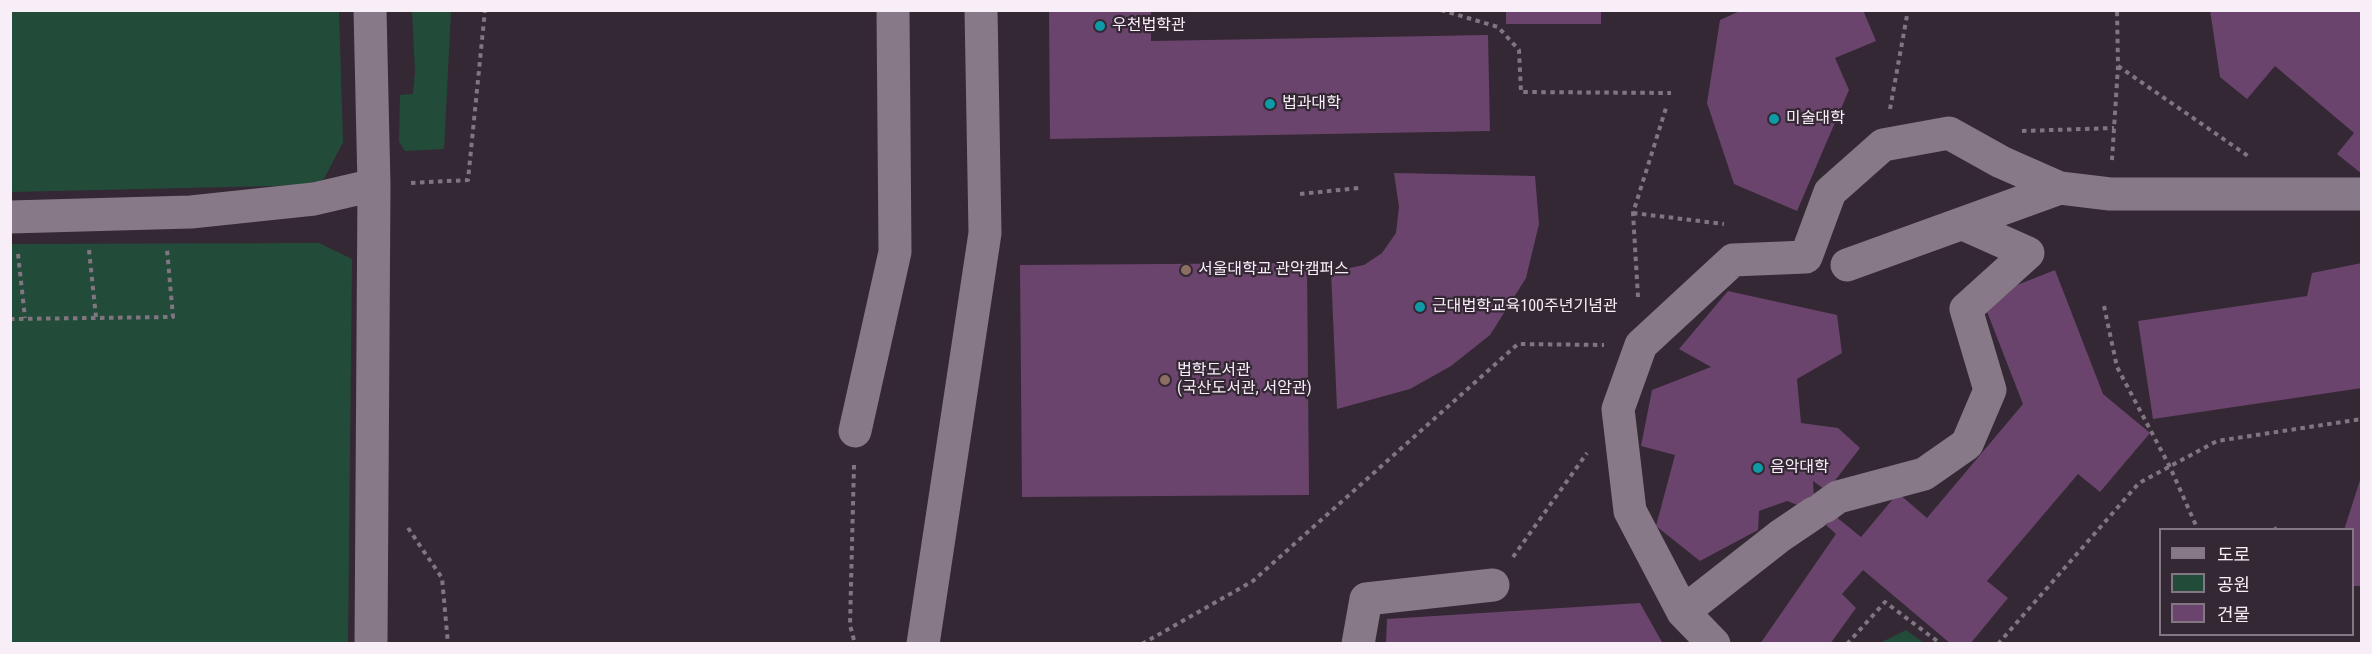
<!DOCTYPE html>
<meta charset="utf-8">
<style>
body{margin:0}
#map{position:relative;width:2372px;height:654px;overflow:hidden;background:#342834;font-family:"Roboto Condensed","Noto Sans KR",sans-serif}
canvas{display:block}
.frame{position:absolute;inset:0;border:12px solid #f7eef7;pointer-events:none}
.legend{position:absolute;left:2159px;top:528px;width:195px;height:108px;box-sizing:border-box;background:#342834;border:2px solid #827782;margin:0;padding:8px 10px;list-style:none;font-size:18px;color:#f7eef7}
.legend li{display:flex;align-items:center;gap:12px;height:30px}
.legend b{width:30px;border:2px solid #827782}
</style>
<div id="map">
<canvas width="2372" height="654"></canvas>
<div class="frame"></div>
<ul class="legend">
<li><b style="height:8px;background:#877987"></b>도로</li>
<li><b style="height:16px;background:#224c39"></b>공원</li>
<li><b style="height:16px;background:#6a446c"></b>건물</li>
</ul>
</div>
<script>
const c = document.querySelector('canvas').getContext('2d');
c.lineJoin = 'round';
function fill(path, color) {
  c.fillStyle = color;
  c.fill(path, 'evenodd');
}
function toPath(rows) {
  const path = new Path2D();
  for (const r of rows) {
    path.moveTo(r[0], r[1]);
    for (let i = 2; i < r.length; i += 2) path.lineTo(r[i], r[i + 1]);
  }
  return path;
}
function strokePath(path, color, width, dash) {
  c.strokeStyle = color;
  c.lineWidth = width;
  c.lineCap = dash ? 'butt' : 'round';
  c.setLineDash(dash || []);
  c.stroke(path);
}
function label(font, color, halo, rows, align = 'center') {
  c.font = font + ' "Roboto Condensed","Noto Sans KR",sans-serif';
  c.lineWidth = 4.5;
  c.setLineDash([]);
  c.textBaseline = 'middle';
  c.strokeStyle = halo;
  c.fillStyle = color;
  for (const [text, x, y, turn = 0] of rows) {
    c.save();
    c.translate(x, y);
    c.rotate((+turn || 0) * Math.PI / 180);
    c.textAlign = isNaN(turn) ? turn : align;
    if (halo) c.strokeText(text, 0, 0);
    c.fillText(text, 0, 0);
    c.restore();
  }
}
const green = toPath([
 [10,11,339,11,343,142,324,179,313,185,11,192],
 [412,11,451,11,444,149,405,151,399,142,400,95,413,94,415,72],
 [319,243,352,259,348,643,11,643,11,244],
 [1906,630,1924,643,1880,643]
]);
const building = toPath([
 [1049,10,1151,10,1151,41,1488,35,1490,131,1050,139],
 [1506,10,1601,10,1601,24,1506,24],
 [1742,10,1863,10,1876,41,1835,58,1849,90,1797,211,1734,184,1707,103,1720,20],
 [2210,10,2362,10,2362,174,2337,154,2354,133,2275,66,2247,99,2220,77],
 [1394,173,1535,176,1539,224,1526,278,1490,335,1451,366,1410,389,1337,409,1331,272,1364,265,1382,253,1396,233,1399,207],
 [1307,263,1309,495,1022,497,1020,265],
 [2362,263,2362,388,2153,419,2138,321,2307,296,2312,273],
 [2055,270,2103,394,2150,433,2100,492,2078,474,1987,581,2008,598,1970,644,1951,644,1863,570,1842,594,1856,608,1830,644,1760,644,1836,534,1808,509,1787,501,1759,511,1758,530,1700,561,1656,526,1675,455,1641,446,1652,390,1711,367,1679,349,1728,291,1837,315,1842,353,1797,379,1801,423,1838,428,1860,448,1827,491,1813,481,1814,499,1861,537,1898,493,1927,518,2023,404,1982,299],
 [2362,474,2362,586,2352,586,2352,530,2344,530],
 [1640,603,1663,644,1386,644,1387,619]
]);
const path = toPath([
 [1441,10,1498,27,1519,50,1521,92,1671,93],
 [2118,66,2248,156],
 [1890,109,1908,10],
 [2022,131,2114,128],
 [2112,160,2118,66,2117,10],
 [411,183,468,180,485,10],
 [1300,194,1359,188],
 [1633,213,1724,224],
 [89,250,96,317],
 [18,254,25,318],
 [1638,297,1633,213,1666,108],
 [2104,306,2117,367,2170,467,2198,530],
 [10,319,173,317,167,249],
 [854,465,850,625,855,644],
 [408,528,442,578,448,644],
 [2274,530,2277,528],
 [1513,557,1587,453],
 [1142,644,1253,581,1518,344,1604,345],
 [1847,644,1885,602,1941,644],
 [1998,644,2139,483,2217,441,2362,419]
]);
const minor = toPath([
 [10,217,191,212,314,199,374,185,370,10],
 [1847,265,2060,188],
 [855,431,895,252,893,10],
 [1824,507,1838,497,1924,474,1967,444,1990,390,1966,309,2028,253,1963,224],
 [1683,612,1780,536,1814,513],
 [371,644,374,185],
 [923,644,985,233,981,10],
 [1358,644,1366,599,1493,585],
 [1714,644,1683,612,1630,511,1618,409,1641,345,1733,260,1806,257,1830,192,1883,145,1949,133,2001,162,2060,188,2110,194,2362,194]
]);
const markers = [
 [1100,26,6,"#0f9aa8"],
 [1270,104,6,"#0f9aa8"],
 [1774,119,6,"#0f9aa8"],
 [1186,270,6,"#8d6e63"],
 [1420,307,6,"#0f9aa8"],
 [1165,380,6,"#8d6e63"],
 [1758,468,6,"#0f9aa8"]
];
const poiNames = [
 ["우천법학관",1112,26],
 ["법과대학",1282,104],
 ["미술대학",1786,119],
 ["서울대학교 관악캠퍼스",1198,270],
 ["근대법학교육100주년기념관",1432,307],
 ["법학도서관",1177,371],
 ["(국산도서관, 서암관)",1177,389],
 ["음악대학",1770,468]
];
fill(green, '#224c39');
fill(building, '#6a446c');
strokePath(path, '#807580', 4, [4.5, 4.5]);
strokePath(minor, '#877987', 33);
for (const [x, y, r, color] of markers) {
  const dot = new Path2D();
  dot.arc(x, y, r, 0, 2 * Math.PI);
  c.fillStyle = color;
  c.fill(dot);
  strokePath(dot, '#342834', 2);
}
label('16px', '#f7eef7', '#342834', poiNames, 'left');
</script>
